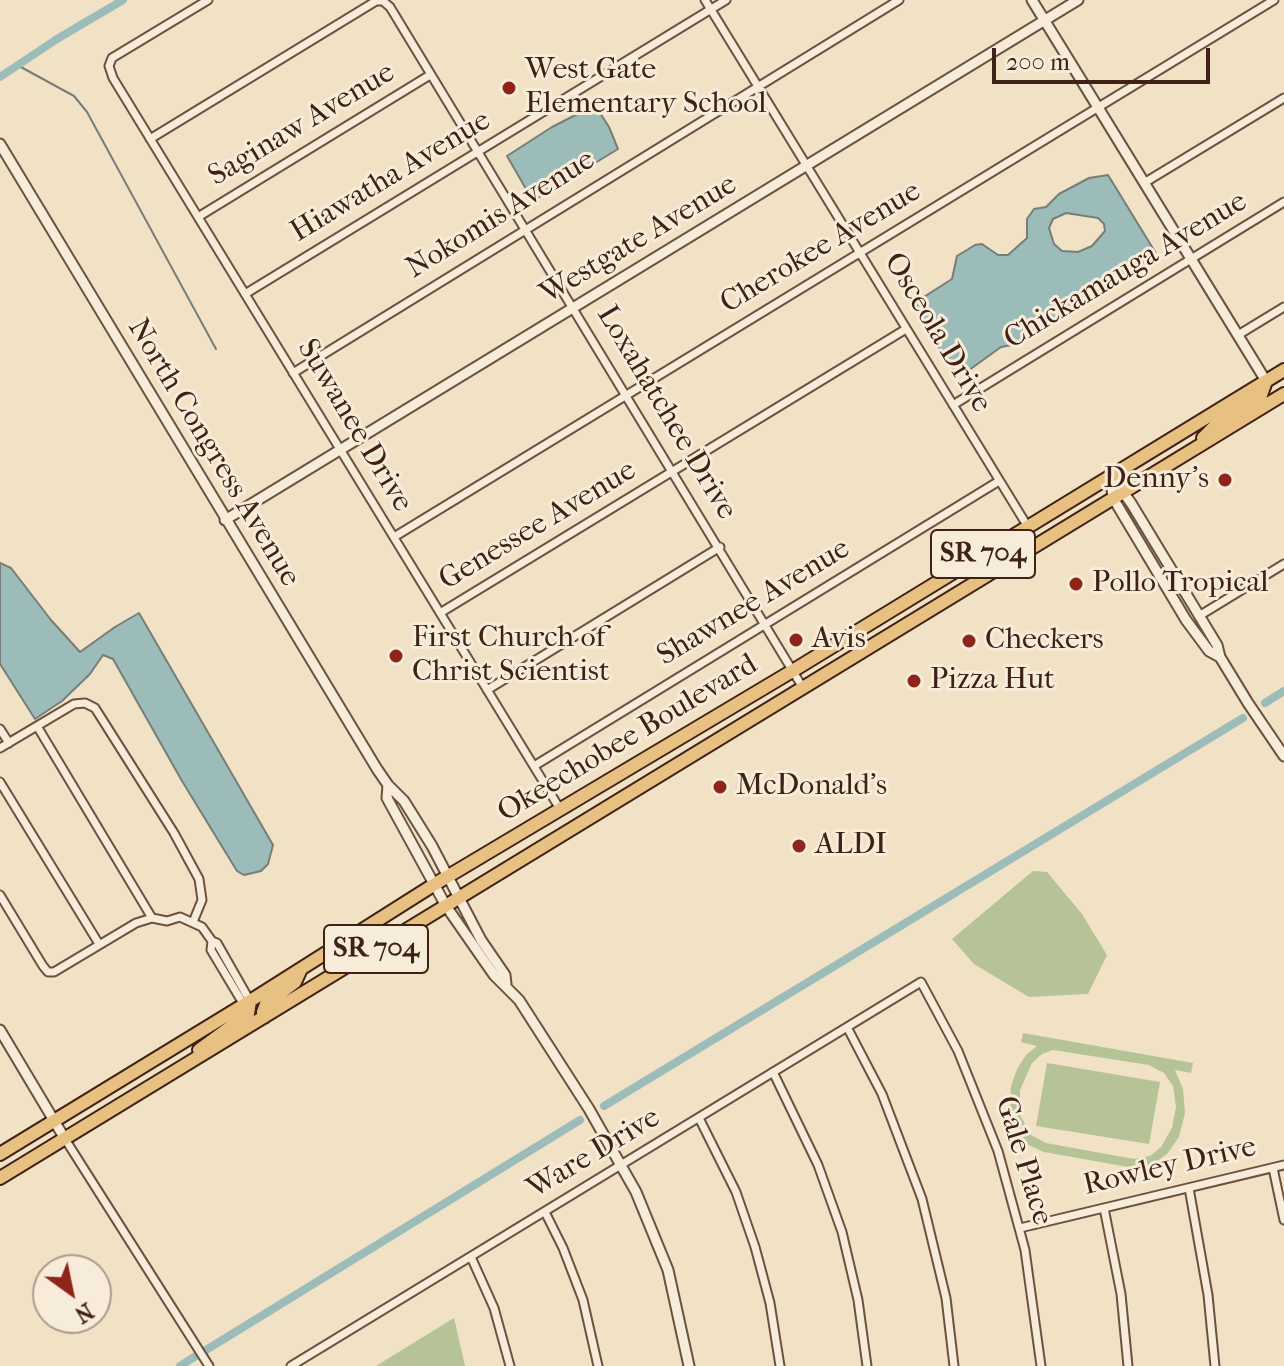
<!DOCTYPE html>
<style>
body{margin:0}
#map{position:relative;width:1284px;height:1366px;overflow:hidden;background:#f1e1c5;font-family:"IM FELL French Canon",serif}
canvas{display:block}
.north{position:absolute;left:32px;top:1254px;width:80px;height:80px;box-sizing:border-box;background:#f6ecd9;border:2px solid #ad9b8b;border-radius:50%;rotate:147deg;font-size:22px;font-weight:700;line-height:32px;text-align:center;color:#3f2115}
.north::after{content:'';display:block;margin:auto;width:28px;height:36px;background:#8f2418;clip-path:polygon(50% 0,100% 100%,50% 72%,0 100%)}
.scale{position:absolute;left:992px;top:48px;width:218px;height:36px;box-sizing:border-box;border:4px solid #3f2115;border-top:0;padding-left:10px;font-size:24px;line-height:28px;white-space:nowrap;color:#3f2115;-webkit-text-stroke:6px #f6ecd9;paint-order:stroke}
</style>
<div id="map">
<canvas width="1284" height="1366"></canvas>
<div class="north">N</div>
<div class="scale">200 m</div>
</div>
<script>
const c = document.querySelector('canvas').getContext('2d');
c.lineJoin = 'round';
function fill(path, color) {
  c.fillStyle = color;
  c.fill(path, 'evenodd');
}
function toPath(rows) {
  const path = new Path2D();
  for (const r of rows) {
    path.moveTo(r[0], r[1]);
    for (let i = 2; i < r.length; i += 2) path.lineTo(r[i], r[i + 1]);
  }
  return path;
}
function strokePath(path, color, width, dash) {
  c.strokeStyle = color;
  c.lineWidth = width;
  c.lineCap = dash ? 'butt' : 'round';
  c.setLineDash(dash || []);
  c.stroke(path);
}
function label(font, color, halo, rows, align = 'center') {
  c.font = font + ' "IM FELL French Canon",serif';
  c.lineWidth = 6;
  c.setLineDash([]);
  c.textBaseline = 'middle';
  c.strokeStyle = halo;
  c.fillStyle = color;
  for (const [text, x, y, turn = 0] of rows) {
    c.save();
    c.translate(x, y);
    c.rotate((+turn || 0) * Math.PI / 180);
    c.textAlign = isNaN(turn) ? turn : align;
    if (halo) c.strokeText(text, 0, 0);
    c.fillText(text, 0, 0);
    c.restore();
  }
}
const green = toPath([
 [1033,871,1047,872,1082,914,1107,955,1088,994,1029,997,974,964,952,939],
 [1023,1033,1193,1063,1191,1073,1175,1070,1183,1089,1185,1113,1179,1137,1167,1154,1152,1165,1134,1168,1044,1152,1026,1144,1015,1129,1010,1104,1011,1086,1017,1069,1026,1055,1037,1046,1021,1042],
 [1053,1050,1149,1065,1164,1073,1173,1086,1176,1107,1172,1128,1161,1147,1150,1156,1134,1159,1046,1143,1031,1135,1020,1115,1020,1090,1032,1063,1042,1054],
 [1047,1063,1160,1082,1149,1144,1036,1126],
 [454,1318,465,1366,376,1366]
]);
const water = toPath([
 [595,105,609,127,618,149,533,201,507,156,552,127,595,105],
 [1108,175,1157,255,1157,261,1140,267,1134,274,1023,343,1001,347,965,373,957,372,949,365,916,308,919,300,952,279,957,256,975,245,982,244,998,255,1008,255,1027,238,1027,219,1034,209,1046,207,1059,194,1089,178,1108,175],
 [1066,213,1098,218,1104,224,1105,231,1092,246,1078,252,1062,251,1054,244,1049,228,1053,219,1066,213],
 [0,563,11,568,51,620,80,652,115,627,139,613,273,845,268,864,261,871,244,875,237,871,182,781,113,659,103,655,90,674,62,701,35,719,0,664,0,563]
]);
const stream = toPath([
 [19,66,74,96,87,112,216,349]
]);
const canal = toPath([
 [0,77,57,39,123,0],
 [1265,703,1284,691],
 [604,1106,1243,718],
 [206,1350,580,1120],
 [180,1366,196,1356]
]);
const minor = toPath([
 [208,0,112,58,109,66,113,78,560,809],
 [705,0,1028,527],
 [150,139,376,1,383,1,390,7,803,688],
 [1144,183,1284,98],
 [198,217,430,75],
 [245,294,726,0],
 [1238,335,1284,307],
 [293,373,899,0],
 [953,405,1284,202],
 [394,537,1274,0],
 [440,613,906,329],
 [1199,616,1284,564],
 [487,690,720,547],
 [37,726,152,918],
 [0,729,9,743],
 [0,748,74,704,85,703,95,708,174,833,199,879,202,900,193,922],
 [534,766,999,481],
 [0,782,99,944],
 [0,895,43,966,48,972,54,972,136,923,152,918,167,921,180,917,202,927,212,941,217,943,250,1001],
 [212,941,211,950,244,1005],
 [847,1027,882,1094,922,1199,946,1298,954,1366],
 [773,1072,818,1165,842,1232,858,1300,867,1366],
 [699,1118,736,1192,755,1247,770,1303,780,1366],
 [65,1139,209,1366],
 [1273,1168,1284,1220],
 [1189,1188,1208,1295,1215,1366],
 [1104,1208,1121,1294,1128,1366],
 [545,1212,563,1248,583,1300,598,1366],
 [1020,1228,1284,1165],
 [471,1257,494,1308,510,1366],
 [291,1366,921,982,958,1051,998,1151,1025,1250,1041,1366]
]);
const tertiary = toPath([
 [1032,0,1266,381],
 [0,144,377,769,388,785,404,801,432,846,481,940,505,975,506,984],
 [1111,476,1131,503,1217,645,1220,657,1248,703,1284,756],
 [1111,479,1113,498,1186,620,1209,651,1220,657],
 [225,520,1078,0],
 [388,785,387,798,446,906,494,975,519,1000,589,1109,636,1192,668,1270,689,1366],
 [0,1030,65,1139]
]);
const primary = toPath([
 [1203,438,1216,425,1260,398,1266,381],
 [264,1017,263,1012,266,1004,295,982,301,969],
 [199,1050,248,1014,250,1001],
 [0,1154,250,1001,435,884,794,670,1284,370],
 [0,1178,1284,394]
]);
const markers = [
 [509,88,8,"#8f2418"],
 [1225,480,8,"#8f2418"],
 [1076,584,8,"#8f2418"],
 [796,640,8,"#8f2418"],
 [969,641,8,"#8f2418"],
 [396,656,8,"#8f2418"],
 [914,681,8,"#8f2418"],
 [720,787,8,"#8f2418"],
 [799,846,8,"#8f2418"]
];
const shields = [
 [983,554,104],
 [376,949,104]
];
const shieldNames = [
 ["SR 704",983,554],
 ["SR 704",376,949]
];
const poiNames = [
 ["West Gate",525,71],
 ["Elementary School",525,105],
 ["Denny's",1209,480,"right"],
 ["Pollo Tropical",1092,584],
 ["First Church of",412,639],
 ["Christ Scientist",412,673],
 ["Avis",812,640],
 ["Checkers",985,641],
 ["Pizza Hut",930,681],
 ["McDonald's",736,787],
 ["ALDI",815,846]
];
const streetNames = [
 ["Saginaw Avenue",302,125,-31],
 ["Hiawatha Avenue",391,177,-31],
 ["Nokomis Avenue",501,215,-32],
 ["Westgate Avenue",639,240,-31],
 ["Cherokee Avenue",821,248,-31],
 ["Chickamauga Avenue",1126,271,-31],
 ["Osceola Drive",937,333,59],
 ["Loxahatchee Drive",666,413,59],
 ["Suwanee Drive",354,426,59],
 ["North Congress Avenue",213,453,59],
 ["Genessee Avenue",538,526,-31],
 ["Shawnee Avenue",754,603,-31],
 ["Okeechobee Boulevard",628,739,-31],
 ["Ware Drive",594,1154,-31],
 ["Gale Place",1023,1161,73],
 ["Rowley Drive",1170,1167,-13]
];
fill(green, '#b6c397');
fill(water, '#9cbcba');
strokePath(water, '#777e78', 2);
strokePath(stream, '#777e78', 2);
strokePath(canal, '#9cbcba', 8);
strokePath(minor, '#6c5141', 11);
strokePath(tertiary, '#6c5141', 13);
strokePath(primary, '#3f2115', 16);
strokePath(minor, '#f6ecd9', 7);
strokePath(tertiary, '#f6ecd9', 9);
strokePath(primary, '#e8c082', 12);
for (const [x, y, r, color] of markers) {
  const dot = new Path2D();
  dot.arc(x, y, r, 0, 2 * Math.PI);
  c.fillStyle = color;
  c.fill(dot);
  strokePath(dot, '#f6ecd9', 3);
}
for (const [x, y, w] of shields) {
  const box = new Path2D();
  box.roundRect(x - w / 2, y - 24, w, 48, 6);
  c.fillStyle = '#f6ecd9';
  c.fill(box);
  strokePath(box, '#3f2115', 2);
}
label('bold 28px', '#3f2115', null, shieldNames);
label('30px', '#3f2115', '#f6ecd9', poiNames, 'left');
label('30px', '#3f2115', '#f6ecd9', streetNames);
</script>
